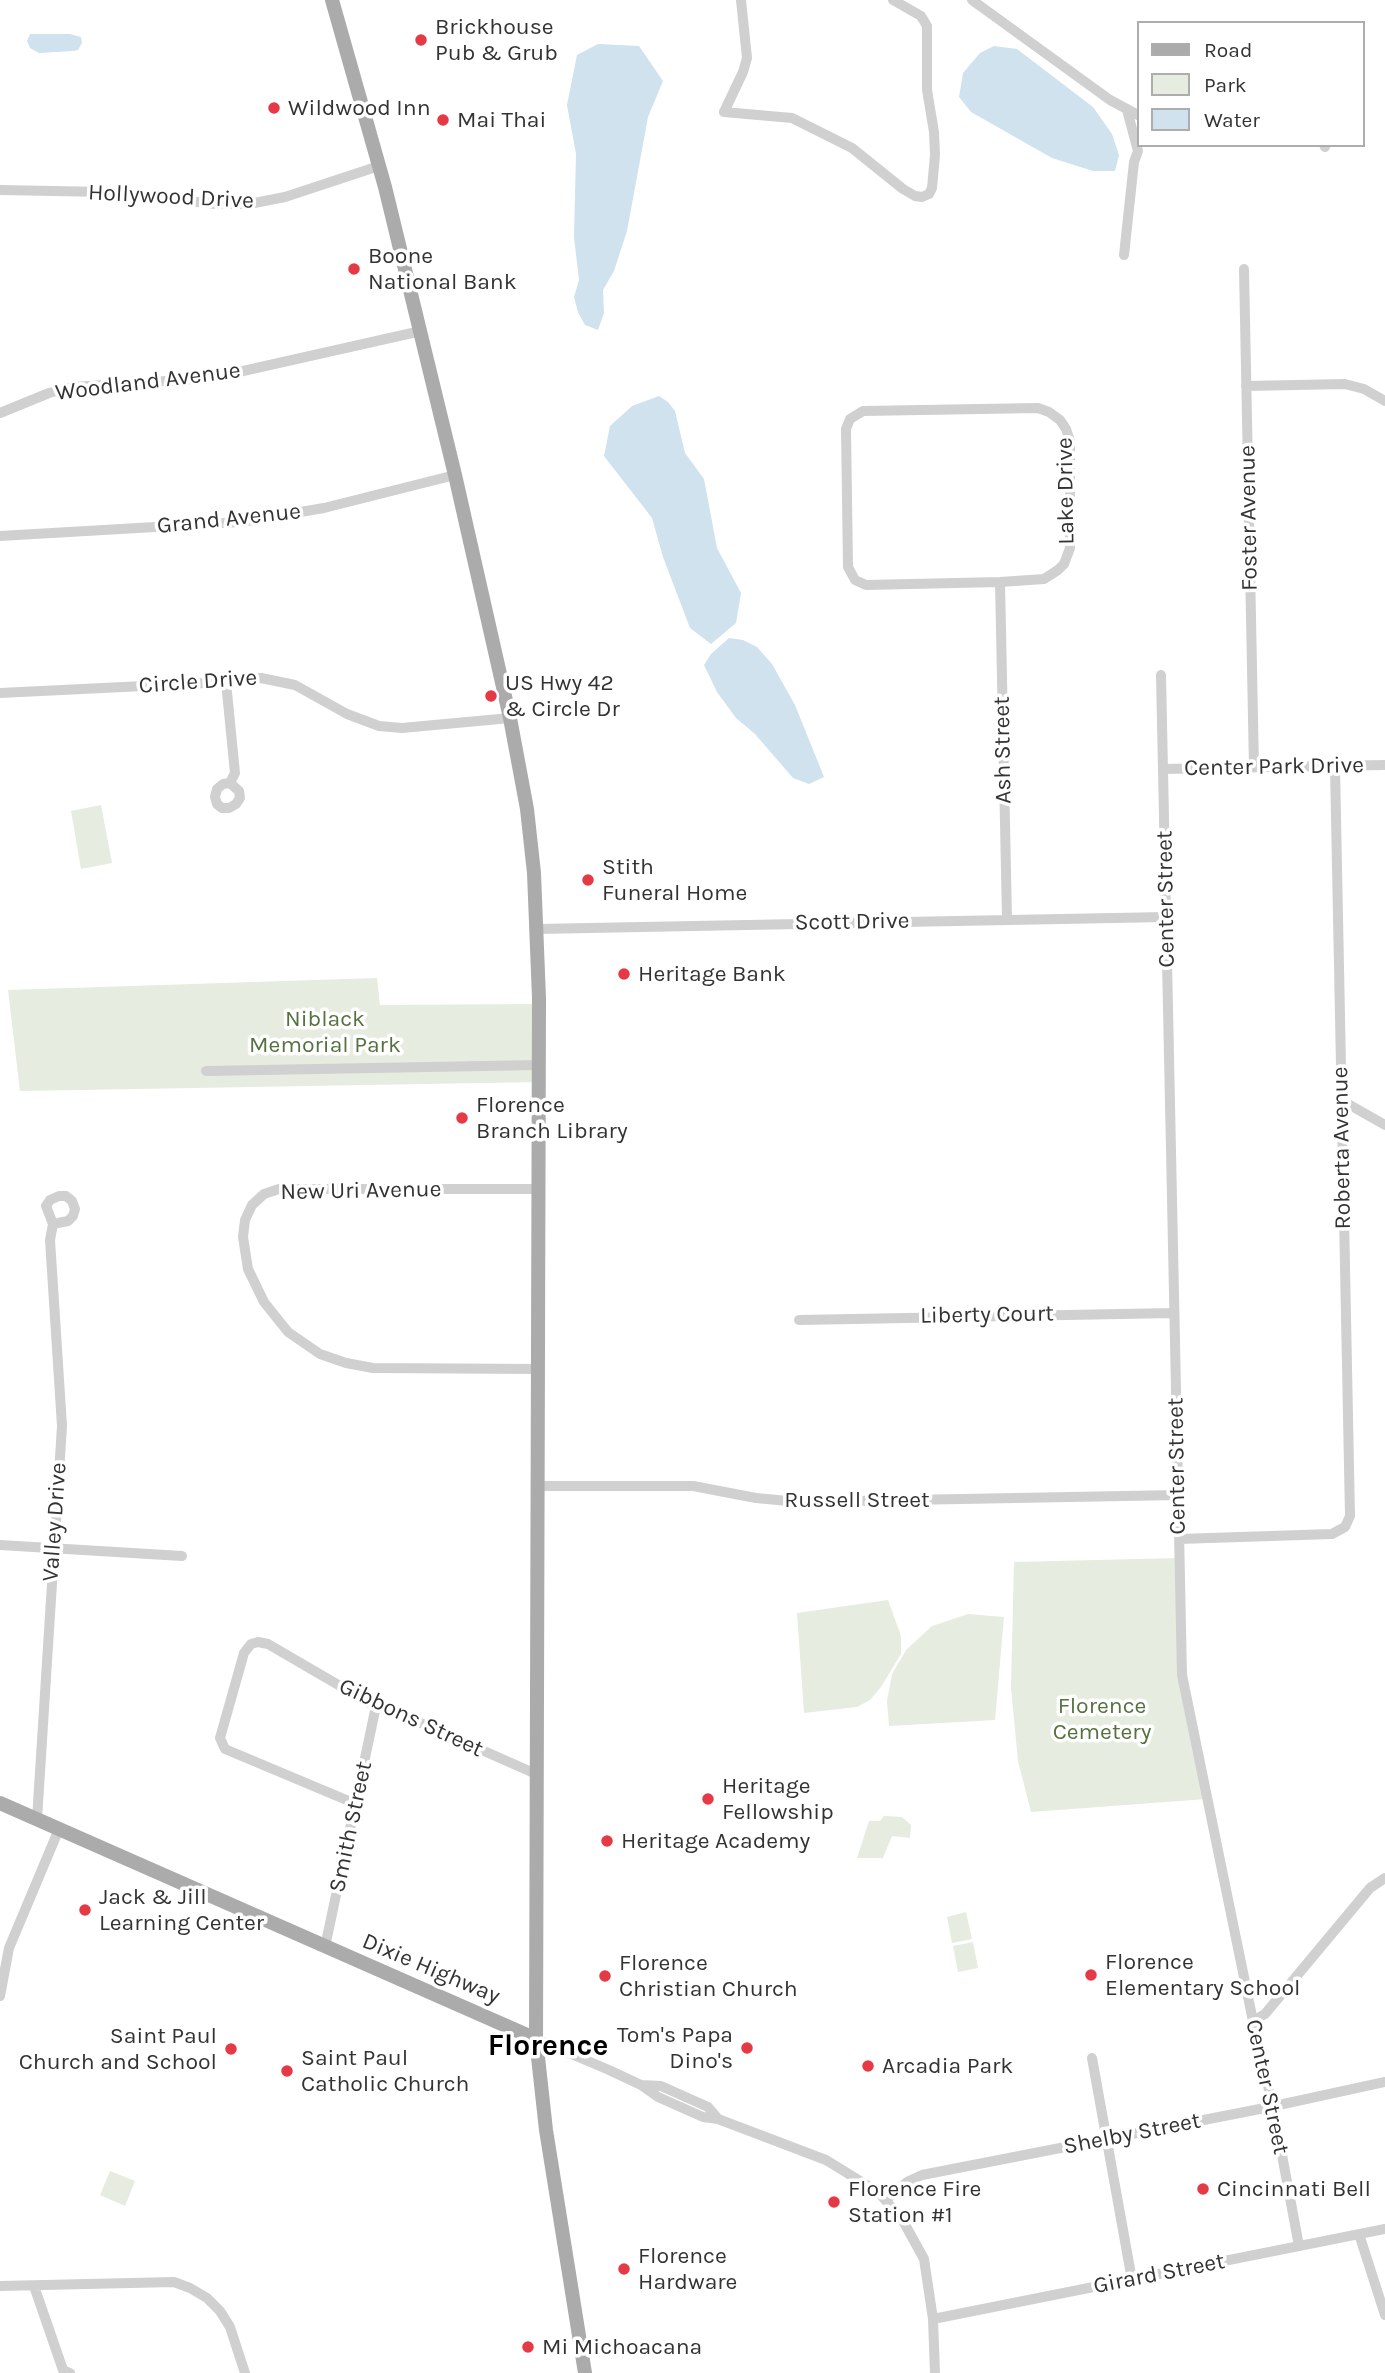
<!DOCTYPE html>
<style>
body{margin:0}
#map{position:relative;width:1385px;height:2373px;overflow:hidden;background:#fff;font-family:Karla,sans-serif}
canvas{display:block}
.legend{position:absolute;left:1137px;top:21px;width:228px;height:126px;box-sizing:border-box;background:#fff;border:2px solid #adadad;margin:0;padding:9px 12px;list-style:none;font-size:21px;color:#333}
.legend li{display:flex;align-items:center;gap:14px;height:35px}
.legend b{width:35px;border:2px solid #adadad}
</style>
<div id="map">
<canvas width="1385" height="2373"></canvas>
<ul class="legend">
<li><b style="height:9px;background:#ababab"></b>Road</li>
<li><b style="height:19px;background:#e6ecdf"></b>Park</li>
<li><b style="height:19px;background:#cfe2ee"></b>Water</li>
</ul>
</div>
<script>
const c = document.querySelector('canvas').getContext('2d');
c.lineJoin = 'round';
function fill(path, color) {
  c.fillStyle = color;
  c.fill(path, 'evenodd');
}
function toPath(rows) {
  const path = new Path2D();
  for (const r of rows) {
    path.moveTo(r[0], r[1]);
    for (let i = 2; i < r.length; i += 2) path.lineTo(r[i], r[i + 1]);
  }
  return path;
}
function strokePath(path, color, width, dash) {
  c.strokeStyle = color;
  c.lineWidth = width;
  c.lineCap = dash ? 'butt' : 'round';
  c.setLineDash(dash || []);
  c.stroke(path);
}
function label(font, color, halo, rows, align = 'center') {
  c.font = font + ' Karla,sans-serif';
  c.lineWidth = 7;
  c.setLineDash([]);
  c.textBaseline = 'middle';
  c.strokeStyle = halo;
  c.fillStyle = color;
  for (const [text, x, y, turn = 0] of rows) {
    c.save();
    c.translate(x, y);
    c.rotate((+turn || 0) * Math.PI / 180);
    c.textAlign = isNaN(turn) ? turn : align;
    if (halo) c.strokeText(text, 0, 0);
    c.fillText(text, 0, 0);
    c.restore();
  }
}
const green = toPath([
 [101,805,112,863,81,869,71,811],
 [377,978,380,1005,539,1004,539,1082,20,1091,8,990],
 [1179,1558,1182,1675,1207,1799,1031,1812,1018,1761,1011,1688,1014,1562],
 [888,1600,901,1636,901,1654,881,1687,870,1700,857,1707,804,1713,797,1613],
 [968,1614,1004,1617,995,1720,889,1726,887,1701,892,1674,906,1650,932,1626],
 [884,1816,902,1817,911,1825,910,1838,892,1836,883,1858,857,1858,869,1821,880,1821],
 [966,1912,972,1939,952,1943,947,1917],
 [973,1942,978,1968,958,1972,953,1946],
 [110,2171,135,2181,125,2206,100,2195]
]);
const water = toPath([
 [30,34,70,34,81,37,82,43,78,50,73,51,39,53,30,48,27,41],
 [598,44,639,46,663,81,648,117,627,231,614,271,603,290,604,313,598,330,585,325,578,312,574,297,579,280,574,237,576,154,567,105,577,55],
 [994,46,1017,49,1093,107,1112,134,1119,155,1115,171,1093,171,1052,158,971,112,959,97,963,73,980,53],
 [659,396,668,402,675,411,685,453,704,479,717,548,741,593,736,623,711,644,690,628,663,557,652,518,604,456,610,426,632,406],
 [729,638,743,640,757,647,772,664,795,705,824,777,809,784,793,778,755,734,736,718,717,692,704,665,711,654]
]);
const minor = toPath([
 [741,0,747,58,743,72,724,112,792,118,852,148,903,189,915,196,922,197,929,194,932,188,935,155,934,132,927,90,927,26,921,16,893,0],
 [972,0,1110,100,1138,115],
 [1324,145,1325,147],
 [0,190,106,192,216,204,249,204,285,197,379,166],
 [1124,255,1134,162,1138,151,1127,110],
 [1244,269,1254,767],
 [1246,386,1345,384,1364,389,1385,401],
 [1038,408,1049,412,1060,420,1066,429,1070,441,1070,548,1064,564,1058,570,1044,579,1000,582,866,585,855,580,848,567,846,429,850,419,863,411,1038,408],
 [0,413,49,393,73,387,212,378,421,331],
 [0,536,241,522,324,508,455,475],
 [1000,582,1007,919],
 [1161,675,1182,1675,1254,2026,1273,2107,1299,2246],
 [226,682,235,773,230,783,223,784,217,789,215,797,217,804,222,808,229,808,236,804,240,798,239,791,230,783],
 [0,693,226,682,261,678,295,685,347,714,379,726,402,728,510,718],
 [1163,769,1385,765],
 [537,929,1166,917],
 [206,1071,539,1065],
 [1341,1100,1385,1125],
 [799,1320,1174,1313],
 [538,1369,373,1368,346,1363,320,1354,288,1332,264,1302,248,1269,243,1237,245,1220,252,1205,264,1194,279,1189,539,1189],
 [537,1486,693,1486,756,1498,799,1502,1178,1495],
 [1179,1539,1332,1534,1345,1527,1350,1516,1335,767],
 [0,1545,182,1556],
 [356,1804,225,1749,220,1738,244,1653,251,1644,258,1642,268,1644,371,1704,396,1712,536,1774],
 [37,1819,62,1426,50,1240,53,1224,68,1221,73,1216,75,1209,72,1201,66,1196,59,1196,50,1200,46,1206,53,1224],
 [325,1947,376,1706],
 [0,1996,9,1948,59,1829],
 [1253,2021,1265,2014,1370,1888,1385,1878],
 [536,2039,609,2070,641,2085,658,2097,703,2117,718,2119,826,2160,878,2192,902,2219,924,2259,933,2319,935,2373],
 [1092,2058,1132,2280],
 [641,2085,661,2086,708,2107,718,2119],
 [886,2200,907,2182,922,2175,1265,2108,1385,2082],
 [1359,2234,1385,2315],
 [0,2286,174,2282,190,2288,207,2298,220,2311,230,2327,245,2373],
 [34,2286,63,2370,70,2373],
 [933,2319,1385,2229]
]);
const major = toPath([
 [332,0,385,187,455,475,510,718,527,809,534,873,539,998,536,2039,546,2130,585,2373],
 [0,1803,536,2039]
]);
const markers = [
 [421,40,7,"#e63946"],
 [274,108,7,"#e63946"],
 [443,120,7,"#e63946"],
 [354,269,7,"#e63946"],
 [491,696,7,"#e63946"],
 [588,880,7,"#e63946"],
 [624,974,7,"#e63946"],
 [462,1118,7,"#e63946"],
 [708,1799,7,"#e63946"],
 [607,1841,7,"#e63946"],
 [85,1910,7,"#e63946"],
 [1091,1975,7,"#e63946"],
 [605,1976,7,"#e63946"],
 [747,2048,7,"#e63946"],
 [231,2049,7,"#e63946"],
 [868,2066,7,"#e63946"],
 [287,2071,7,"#e63946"],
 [1203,2189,7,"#e63946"],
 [834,2202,7,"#e63946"],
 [624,2269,7,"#e63946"],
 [528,2347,7,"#e63946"]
];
const poiNames = [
 ["Brickhouse",435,27],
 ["Pub & Grub",435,53],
 ["Wildwood Inn",288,108],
 ["Mai Thai",457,120],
 ["Boone",368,256],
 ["National Bank",368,282],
 ["US Hwy 42",505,683],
 ["& Circle Dr",505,709],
 ["Stith",602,867],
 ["Funeral Home",602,893],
 ["Heritage Bank",638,974],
 ["Florence",476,1105],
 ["Branch Library",476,1131],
 ["Heritage",722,1786],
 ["Fellowship",722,1812],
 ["Heritage Academy",621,1841],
 ["Jack & Jill",99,1897],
 ["Learning Center",99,1923],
 ["Florence",1105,1962],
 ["Elementary School",1105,1988],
 ["Florence",619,1963],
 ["Christian Church",619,1989],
 ["Tom's Papa",733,2035,"right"],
 ["Dino's",733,2061,"right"],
 ["Saint Paul",217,2036,"right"],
 ["Church and School",217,2062,"right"],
 ["Saint Paul",301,2058],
 ["Catholic Church",301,2084],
 ["Arcadia Park",882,2066],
 ["Florence Fire",848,2189],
 ["Station #1",848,2215],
 ["Cincinnati Bell",1217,2189],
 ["Florence",638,2256],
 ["Hardware",638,2282],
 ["Mi Michoacana",542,2347]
];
const streetNames = [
 ["Hollywood Drive",171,197,3],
 ["Woodland Avenue",148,382,-7],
 ["Lake Drive",1066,491,-91],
 ["Foster Avenue",1249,518,-91],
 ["Grand Avenue",229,519,-6],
 ["Circle Drive",198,682,-4],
 ["Ash Street",1003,750,-91],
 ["Center Park Drive",1274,767,-1],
 ["Center Street",1166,899,-91],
 ["Scott Drive",852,922,-1],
 ["Roberta Avenue",1342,1148,-91],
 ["New Uri Avenue",361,1191,-1],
 ["Liberty Court",987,1315,-1],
 ["Center Street",1177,1466,-91],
 ["Russell Street",857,1500],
 ["Valley Drive",55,1522,-86],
 ["Gibbons Street",411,1718,25],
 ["Smith Street",351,1827,-78],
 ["Dixie Highway",431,1969,23],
 ["Center Street",1267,2087,78],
 ["Shelby Street",1132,2134,-11],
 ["Girard Street",1159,2274,-11]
];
const parkNames = [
 ["Niblack",325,1019],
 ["Memorial Park",325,1045],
 ["Florence",1102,1706],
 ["Cemetery",1102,1732]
];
const districtNames = [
 ["Florence",548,2046]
];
fill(green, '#e6ecdf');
fill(water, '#cfe2ee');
strokePath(minor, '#d0d0d0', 10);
strokePath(major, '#ababab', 14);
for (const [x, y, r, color] of markers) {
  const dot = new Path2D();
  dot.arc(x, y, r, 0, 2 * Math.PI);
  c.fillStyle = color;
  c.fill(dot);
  strokePath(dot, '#fff', 2.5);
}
label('23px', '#333', '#fff', poiNames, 'left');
label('23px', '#333', '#fff', streetNames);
label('23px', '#56703f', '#fff', parkNames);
label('bold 30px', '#000', '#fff', districtNames);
</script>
